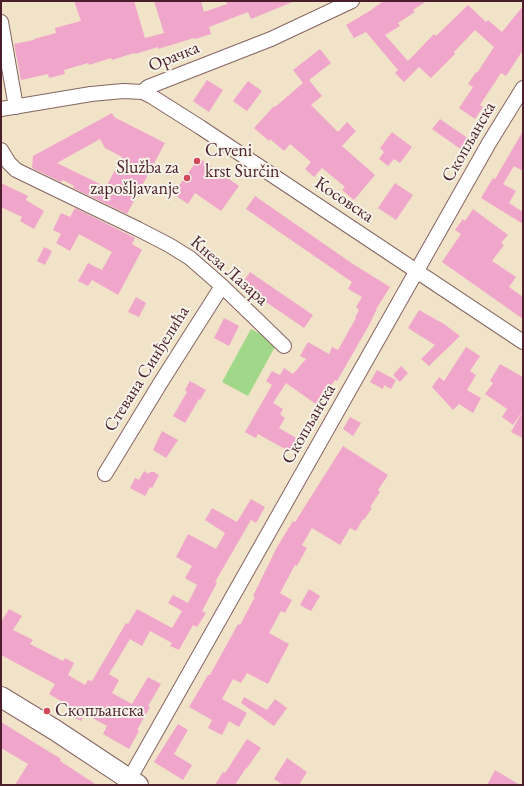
<!DOCTYPE html>
<meta charset="utf-8">
<style>
body{margin:0}
#map{position:relative;width:524px;height:786px;overflow:hidden;background:#f1e3c8;font-family:"EB Garamond",serif}
canvas{display:block}
.frame{position:absolute;inset:0;border:2px solid #4a1f2b;pointer-events:none}
</style>
<div id="map">
<canvas width="524" height="786"></canvas>
<div class="frame"></div>
</div>
<script>
const c = document.querySelector('canvas').getContext('2d');
c.lineJoin = 'round';
function fill(path, color) {
  c.fillStyle = color;
  c.fill(path, 'evenodd');
}
function toPath(rows) {
  const path = new Path2D();
  for (const r of rows) {
    path.moveTo(r[0], r[1]);
    for (let i = 2; i < r.length; i += 2) path.lineTo(r[i], r[i + 1]);
  }
  return path;
}
function strokePath(path, color, width, dash) {
  c.strokeStyle = color;
  c.lineWidth = width;
  c.lineCap = dash ? 'butt' : 'round';
  c.setLineDash(dash || []);
  c.stroke(path);
}
function label(font, color, halo, rows, align = 'center') {
  c.font = font + ' "EB Garamond",serif';
  c.lineWidth = 4;
  c.setLineDash([]);
  c.textBaseline = 'middle';
  c.strokeStyle = halo;
  c.fillStyle = color;
  for (const [text, x, y, turn = 0] of rows) {
    c.save();
    c.translate(x, y);
    c.rotate((+turn || 0) * Math.PI / 180);
    c.textAlign = isNaN(turn) ? turn : align;
    if (halo) c.strokeText(text, 0, 0);
    c.fillText(text, 0, 0);
    c.restore();
  }
}
const green = toPath([
 [251,329,277,343,248,396,222,382]
]);
const building = toPath([
 [74,1,134,1,145,38,164,33,154,1,201,1,204,12,227,4,226,1,295,1,251,19,248,12,209,27,211,34,195,39,194,38,158,49,158,47,135,54,134,53,112,60,111,58,89,65,88,63,64,70,65,74,49,78,48,74,21,80,14,44,34,40,34,39,56,33,55,28,81,21],
 [384,1,427,1,413,10,415,12,398,23,400,26,385,35,408,61,434,34,436,36,468,5,486,22,488,20,502,32,523,6,523,50,506,76,501,73,480,105,483,107,475,119,459,108,473,87,468,84,476,72,477,73,494,47,475,30,454,52,455,54,431,78,419,67,404,82,395,73,398,70,366,32,354,38,346,25,373,9,372,9],
 [320,49,331,63,309,80,322,96,311,105,338,132,347,122,356,131,342,146,375,175,354,200,342,190,345,187,322,168,314,177,305,169,311,162,290,144,284,151,270,139,269,141,254,128,274,106,275,107,303,83,293,70],
 [207,80,223,90,209,112,193,101],
 [248,81,262,91,247,111,233,101],
 [112,113,114,117,165,143,127,214,73,188,74,186,63,180,61,182,32,168,33,156],
 [100,139,105,148,122,157,106,187,57,163],
 [440,119,469,139,462,150,432,129],
 [523,131,523,171,514,166,503,184,516,191,509,203,523,212,523,224,481,198,493,178,495,179],
 [392,132,412,147,400,163,394,159,388,166,379,159,384,152,380,148],
 [199,158,239,186,221,211,195,193,188,204,173,194],
 [1,183,28,196,26,200,44,211,34,229,20,221,22,217,1,207],
 [395,183,413,195,396,220,378,208],
 [255,196,353,264,390,287,376,309,377,309,368,327,337,381,335,380,317,405,286,383,273,403,283,409,280,414,285,418,279,428,298,439,290,452,258,434,256,438,245,432,272,385,266,381,272,371,280,375,284,368,293,374,306,359,300,356,308,342,329,354,332,347,338,350,356,318,355,318,359,310,356,307,362,297,348,289,352,282,246,209],
 [75,208,135,238,132,244,142,250,118,295,92,280,88,286,78,281,88,263,102,270,112,252,79,234,70,251,56,243,61,234,53,230,61,213,70,217],
 [473,209,508,235,501,243,504,245,492,261,516,277,509,287,523,297,523,319,442,262,461,234,455,230,463,219,465,221],
 [44,247,52,251,45,265,37,261],
 [250,272,313,315,304,328,241,285],
 [136,297,146,303,139,317,128,312],
 [419,310,444,324,460,336,429,366,421,359,435,345,408,328],
 [224,318,239,326,229,346,214,338],
 [466,347,480,356,470,371,476,375,467,390,481,398,473,413,459,404,453,410,432,387,439,377,444,381],
 [500,364,523,377,523,410,513,425,502,417,507,409,485,394,493,383,490,381],
 [401,366,408,373,400,382,393,375],
 [377,370,396,380,391,389,384,385,383,389,370,382],
 [190,381,206,390,200,400,199,399,185,423,173,416,187,392,185,390],
 [523,410,523,438,511,432],
 [350,417,361,423,353,436,343,429],
 [162,431,178,440,166,458,153,450],
 [343,446,388,475,378,490,380,492,370,507,372,508,364,520,363,519,356,531,350,528,340,545,312,528,302,545,307,548,297,566,295,565,280,593,292,600,285,613,281,611,269,633,289,644,268,684,247,673,241,683,233,679,222,699,247,713,239,727,229,721,222,735,208,728,212,720,189,707,208,675,210,675,238,624,240,625,255,597,253,596,277,547,293,521,295,522],
 [144,471,149,474,150,472,154,472,159,475,152,488,150,487,145,496,130,488,135,478,139,480],
 [251,499,265,507,256,523,251,520,215,582,217,583,202,611,206,613,197,627,193,625,179,650,170,646,172,643,150,631,142,646,130,639,109,674,119,680,112,693,132,704,148,677,161,684,148,706,150,707,137,730,139,731,129,749,103,734,107,726,85,714,81,721,67,714,71,707,49,694,55,684,1,655,1,622,9,609,22,616,13,630,33,640,30,644,63,661,65,658,74,663,68,675,85,685,88,680,92,681,126,623,128,624,137,609,172,628,182,611,168,603,173,595,188,603,197,585,185,578,192,566,176,557,188,534,216,549,225,533,205,520,212,508,237,522],
 [309,589,320,596,311,611,300,605],
 [244,697,267,710,275,699,287,708,274,726,241,703],
 [1,722,61,759,60,761,97,785,15,785,28,764,1,748],
 [178,724,188,730,174,754,192,765,183,780,154,762],
 [247,739,261,748,247,768,246,768,235,785,215,785,223,772,225,773],
 [287,758,307,772,299,785,283,785,274,779],
 [495,770,520,785,487,785]
]);
const minor = toPath([
 [1,22,16,107],
 [143,92,148,87,271,39,352,1],
 [1,109,91,94,123,91,143,92,151,96,200,127,523,342],
 [1,150,9,163,16,170,138,229,169,245,190,258,222,286,284,346],
 [105,474,161,382,222,286],
 [126,785,489,143,523,88]
]);
const secondary = toPath([
 [1,697,55,730,138,785]
]);
const markers = [
 [197,161,4,"#d1495b"],
 [187,178,4,"#d1495b"],
 [47,711,4,"#d1495b"]
];
const streetNames = [
 ["Орачка",174,57,-22],
 ["Скопљанска",469,142,-60],
 ["Косовска",344,200,34],
 ["Кнеза Лазара",229,271,41],
 ["Стевана Синђелића",147,369,-58],
 ["Скопљанска",309,424,-60]
];
const poiNames = [
 ["Crveni",205,151],
 ["krst Surčin",205,172],
 ["Služba za",179,168,"right"],
 ["zapošljavanje",179,189,"right"],
 ["Скопљанска",55,711]
];
fill(green, '#a1d789');
fill(building, '#f0a6ca');
strokePath(minor, '#846462', 16);
strokePath(secondary, '#846462', 22);
strokePath(minor, '#fff', 14);
strokePath(secondary, '#fff', 20);
for (const [x, y, r, color] of markers) {
  const dot = new Path2D();
  dot.arc(x, y, r, 0, 2 * Math.PI);
  c.fillStyle = color;
  c.fill(dot);
  strokePath(dot, '#f7f3e8', 1.5);
}
label('18px', '#4a1f2b', '#f7f3e8', streetNames);
label('18px', '#4a1f2b', '#f7f3e8', poiNames, 'left');
</script>
